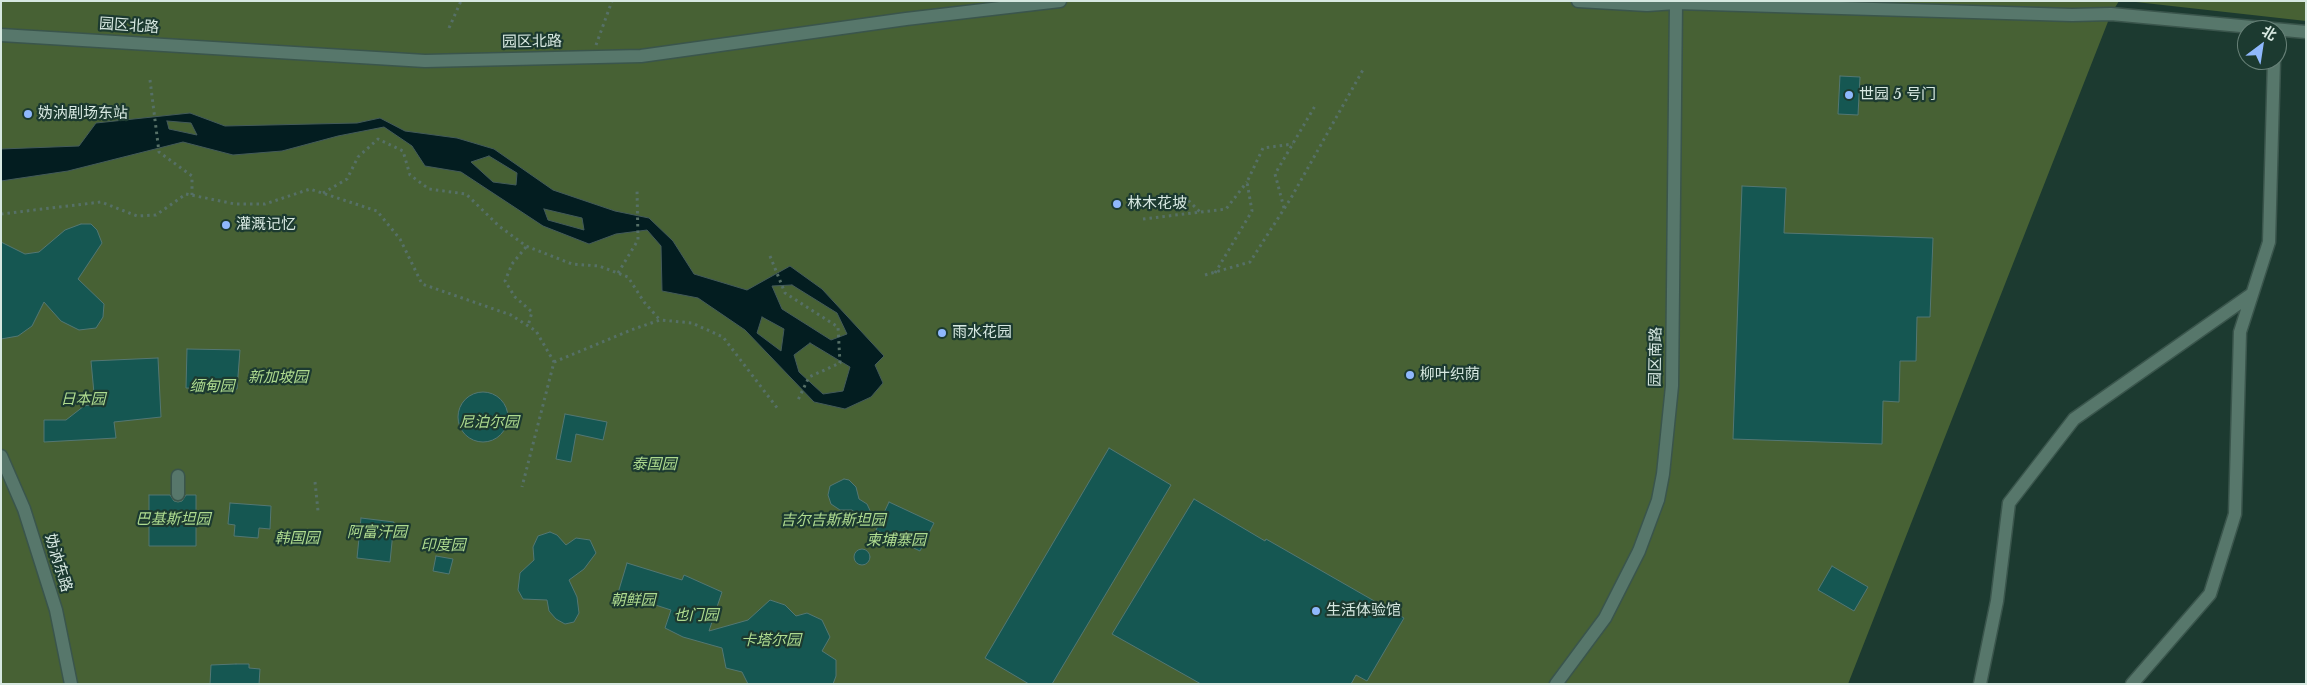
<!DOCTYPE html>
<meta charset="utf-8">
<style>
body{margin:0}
#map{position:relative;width:2307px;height:685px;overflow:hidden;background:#1c3a30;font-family:"Libre Baskerville","Noto Sans SC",serif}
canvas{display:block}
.frame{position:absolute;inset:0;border:2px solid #d7e8e1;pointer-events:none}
.north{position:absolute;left:2237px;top:20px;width:50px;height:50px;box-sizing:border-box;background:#1c3a30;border:1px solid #678077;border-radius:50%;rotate:31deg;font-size:14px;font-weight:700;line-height:20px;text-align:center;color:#d7e8e1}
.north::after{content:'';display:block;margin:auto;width:18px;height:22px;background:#8fb8fd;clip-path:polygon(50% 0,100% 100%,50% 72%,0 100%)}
</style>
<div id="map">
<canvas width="2307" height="685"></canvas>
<div class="frame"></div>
<div class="north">北</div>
</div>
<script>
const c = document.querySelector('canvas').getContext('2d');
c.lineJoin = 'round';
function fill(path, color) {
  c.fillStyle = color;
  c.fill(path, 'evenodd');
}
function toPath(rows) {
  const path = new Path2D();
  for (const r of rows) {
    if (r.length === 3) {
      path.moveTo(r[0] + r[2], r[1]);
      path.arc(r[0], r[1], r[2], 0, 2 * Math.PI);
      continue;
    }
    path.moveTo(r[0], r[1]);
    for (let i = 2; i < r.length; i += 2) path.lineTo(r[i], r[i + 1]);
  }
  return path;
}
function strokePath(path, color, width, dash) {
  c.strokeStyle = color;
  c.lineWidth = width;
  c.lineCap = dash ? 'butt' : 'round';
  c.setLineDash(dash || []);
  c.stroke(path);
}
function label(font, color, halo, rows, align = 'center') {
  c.font = font + ' "Libre Baskerville","Noto Sans SC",serif';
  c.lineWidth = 4.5;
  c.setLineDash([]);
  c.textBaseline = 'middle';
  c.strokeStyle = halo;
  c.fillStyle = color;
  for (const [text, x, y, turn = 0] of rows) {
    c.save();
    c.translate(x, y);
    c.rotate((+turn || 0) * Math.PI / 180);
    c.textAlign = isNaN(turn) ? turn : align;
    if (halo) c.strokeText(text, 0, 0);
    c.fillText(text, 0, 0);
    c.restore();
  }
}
const green = toPath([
 [1,1,2119,1,2111,14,1848,684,1,684],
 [2127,1,2306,1,2306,21]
]);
const water = toPath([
 [190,113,225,126,357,123,380,118,405,131,457,138,494,149,553,190,615,211,649,218,673,241,694,274,747,290,790,266,822,289,884,356,875,365,883,383,871,397,845,409,814,402,745,330,698,298,662,291,661,246,647,230,616,234,589,244,543,226,461,172,425,166,412,146,384,127,338,136,282,151,233,155,183,142,68,171,1,181,1,149,79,146,96,123,190,113],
 [167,121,191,123,197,135,169,129,167,121],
 [489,156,517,173,516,185,493,182,471,162,489,156],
 [544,209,582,218,584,230,548,220,544,209],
 [792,285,837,313,847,334,831,340,782,309,772,286,792,285],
 [762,317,784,329,781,351,757,333,762,317],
 [810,343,850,367,843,391,823,394,799,372,794,355,810,343]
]);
const building = toPath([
 [1840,76,1860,77,1858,115,1838,114,1840,76],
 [1742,186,1786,188,1784,233,1933,238,1930,317,1917,317,1916,361,1900,361,1899,402,1883,401,1882,444,1733,439,1742,186],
 [81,224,91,224,97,230,102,243,78,279,104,304,103,317,96,328,79,330,61,321,44,302,32,326,18,336,1,339,1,242,25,254,39,252,65,230,81,224],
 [187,349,240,350,237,389,186,388,187,349],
 [158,358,161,417,114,422,116,438,44,442,44,420,66,420,84,406,95,404,91,361,158,358],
 [483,417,25],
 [565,414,607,422,603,440,576,434,571,462,556,459,565,414],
 [1109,448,1171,485,1052,684,1029,684,985,658,1109,448],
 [844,479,849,480,856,487,859,499,867,504,873,517,859,516,852,510,840,510,831,504,828,495,830,486,844,479],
 [149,495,170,495,174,501,178,502,182,501,186,495,196,495,196,546,149,546,149,495],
 [1194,499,1265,541,1266,539,1404,618,1367,681,1356,675,1351,684,1201,684,1112,634,1194,499],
 [889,502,934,523,920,551,876,530,889,502],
 [230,503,271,506,270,529,259,528,258,538,234,536,235,525,228,524,230,503],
 [361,518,394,522,390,562,357,558,361,518],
 [550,532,557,535,566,545,576,538,590,540,596,553,584,569,569,580,577,597,579,613,574,622,565,624,556,619,549,611,547,600,523,599,518,590,520,573,534,560,533,547,538,536,550,532],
 [862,557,8],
 [436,556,453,559,449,574,433,571,436,556],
 [627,563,682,580,684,575,722,592,709,631,748,620,770,600,785,605,796,616,807,613,822,620,830,637,822,651,836,660,836,676,833,684,748,684,742,672,726,668,722,648,683,637,665,628,671,610,618,593,627,563],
 [1832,566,1868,587,1854,611,1818,590,1832,566],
 [236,664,249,664,249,668,260,669,259,684,210,684,211,665,236,664]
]);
const path = toPath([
 [449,28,461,1],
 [596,45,612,1],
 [150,80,159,152,192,176,192,195],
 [323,193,347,179,358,157,378,139,403,151,410,175,429,189,466,194,499,226,526,246,572,264,599,266,628,277,644,302,660,320],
 [1145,200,1184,196,1200,212],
 [1284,208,1275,174,1315,106],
 [1,214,101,202,137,216,156,215,186,194,235,204,265,204,310,189,377,211,400,239,422,284,511,315,536,331,554,362,522,487],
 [1143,219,1226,209,1247,182],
 [526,247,512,264,505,281,515,297,532,312,528,326],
 [770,256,785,293,838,327,840,363,809,377,798,400],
 [618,273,638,240,637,190],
 [1215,273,1252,211,1247,182,1263,148,1293,144],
 [1205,275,1250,262,1291,198,1364,68],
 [554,362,631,330,660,320,692,323,723,337,778,409],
 [315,482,318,511]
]);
const minor = toPath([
 [1578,1,1647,5,1676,3,2072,15,2111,14,2306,32],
 [1,35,425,61,641,56,906,19,1060,1],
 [1,456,24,509,56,610,71,684],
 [178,494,178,476],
 [1556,684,1605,618,1639,551,1658,500,1663,474,1672,386,1676,3],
 [1980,684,1997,601,2009,503,2074,419,2252,294],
 [2132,684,2210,594,2235,514,2240,332,2269,242,2274,60]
]);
const markers = [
 [1849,95,5,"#8fb8fd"],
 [28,114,5,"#8fb8fd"],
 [1117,204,5,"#8fb8fd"],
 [226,225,5,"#8fb8fd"],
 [942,333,5,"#8fb8fd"],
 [1410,375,5,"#8fb8fd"],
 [1316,611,5,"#8fb8fd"]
];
const streetNames = [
 ["园区北路",129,26,4],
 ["园区北路",532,42,-1],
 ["园区南路",1656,357,-89],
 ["妫汭东路",58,563,73]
];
const poiNames = [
 ["世园 5 号门",1859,95],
 ["妫汭剧场东站",38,114],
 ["林木花坡",1127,204],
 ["灌溉记忆",236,225],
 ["雨水花园",952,333],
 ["柳叶织荫",1420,375],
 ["生活体验馆",1326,611]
];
const parkNames = [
 ["新加坡园",278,378],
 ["缅甸园",212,387],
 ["日本园",83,400],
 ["尼泊尔园",489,423],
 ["泰国园",654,465],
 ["巴基斯坦园",173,520],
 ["吉尔吉斯斯坦园",833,521],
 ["阿富汗园",377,533],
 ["韩国园",297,539],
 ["柬埔寨园",896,541],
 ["印度园",443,546],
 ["朝鲜园",633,601],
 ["也门园",696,616],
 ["卡塔尔园",771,641]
];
fill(green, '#476134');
fill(water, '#031d20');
strokePath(water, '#435a5a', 1);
fill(building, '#155752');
strokePath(building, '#537773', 1);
strokePath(minor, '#3a554c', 15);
strokePath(path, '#567067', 3, [2.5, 4]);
strokePath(minor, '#57776b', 12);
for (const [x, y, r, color] of markers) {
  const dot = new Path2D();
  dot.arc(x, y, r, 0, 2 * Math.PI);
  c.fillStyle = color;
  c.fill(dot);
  strokePath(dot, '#1c3a30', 2);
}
label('15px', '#d7e8e1', '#1c3a30', streetNames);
label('15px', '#d7e8e1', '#1c3a30', poiNames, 'left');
label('italic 15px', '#aedb8f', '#1c3a30', parkNames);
</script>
